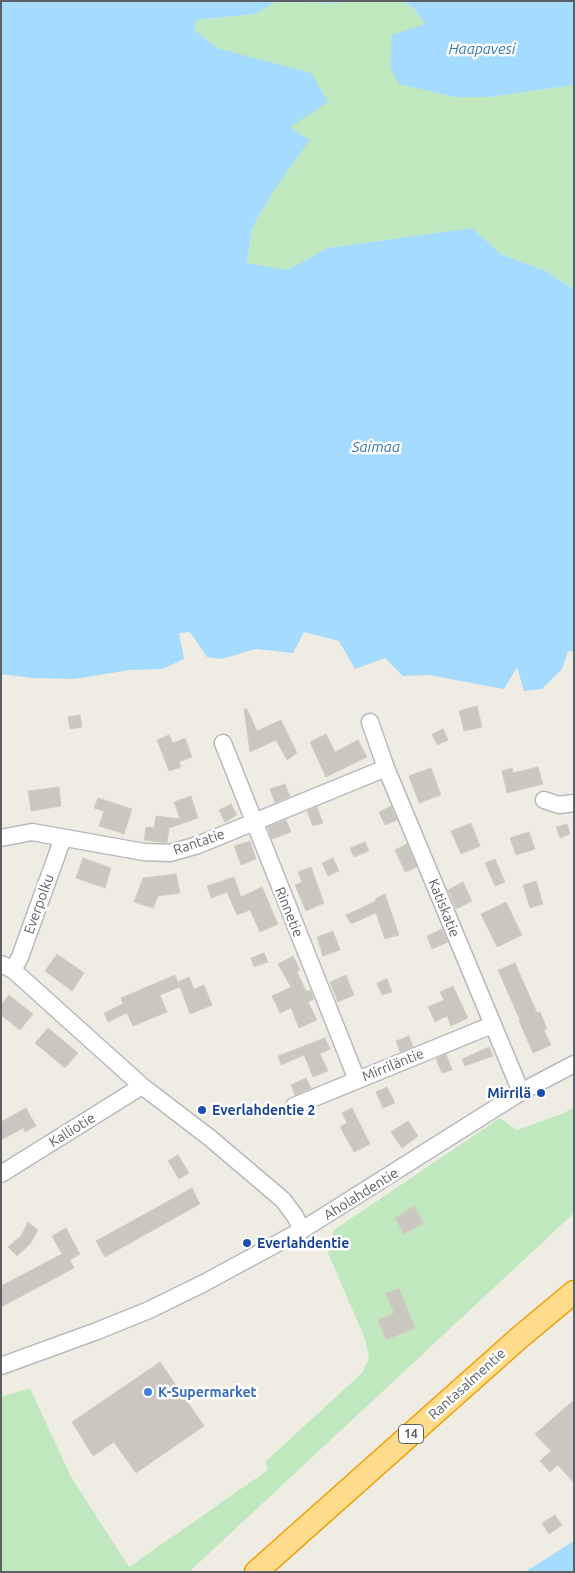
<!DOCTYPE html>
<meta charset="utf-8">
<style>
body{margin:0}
#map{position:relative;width:575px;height:1573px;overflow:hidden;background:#efece3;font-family:Ubuntu,sans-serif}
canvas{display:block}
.frame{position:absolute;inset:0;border:2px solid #5c6065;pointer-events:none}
</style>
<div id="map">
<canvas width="575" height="1573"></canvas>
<div class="frame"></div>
</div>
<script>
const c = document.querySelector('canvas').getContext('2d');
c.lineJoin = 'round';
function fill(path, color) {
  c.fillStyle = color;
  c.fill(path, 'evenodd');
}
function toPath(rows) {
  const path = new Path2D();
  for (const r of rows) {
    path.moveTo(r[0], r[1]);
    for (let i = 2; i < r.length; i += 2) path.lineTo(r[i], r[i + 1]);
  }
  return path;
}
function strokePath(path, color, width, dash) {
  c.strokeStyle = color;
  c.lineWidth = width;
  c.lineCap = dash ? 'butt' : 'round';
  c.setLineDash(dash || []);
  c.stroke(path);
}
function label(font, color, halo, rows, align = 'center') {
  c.font = font + ' Ubuntu,sans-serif';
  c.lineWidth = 5;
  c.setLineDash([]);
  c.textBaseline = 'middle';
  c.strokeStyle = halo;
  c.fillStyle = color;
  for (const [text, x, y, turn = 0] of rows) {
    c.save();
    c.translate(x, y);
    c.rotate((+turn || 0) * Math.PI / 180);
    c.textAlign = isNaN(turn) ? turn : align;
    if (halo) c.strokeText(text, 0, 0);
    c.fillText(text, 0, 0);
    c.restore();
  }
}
const green = toPath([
 [343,1,402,1,414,8,426,24,455,97,490,97,574,85,574,289,546,271,501,254,472,228,328,248,287,270,247,263,252,228,274,190,309,140,289,127,236,54,217,48,194,29,196,20,255,14,276,2,340,3],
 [574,1107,574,1213,189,1572,1,1572,1,1397,30,1388,71,1477,129,1567,268,1470,265,1462,362,1373,369,1358,365,1339,328,1253,334,1230,500,1118,517,1130,564,1113]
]);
const water = toPath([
 [1,1,343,1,340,3,276,2,255,14,196,20,194,29,217,48,311,73,328,102,290,127,310,140,274,190,252,228,247,263,287,270,328,248,472,228,501,254,546,271,574,289,574,652,568,651,562,669,542,689,524,691,517,667,504,689,429,675,403,676,385,658,355,669,339,641,304,632,293,653,256,649,221,659,207,657,190,632,179,633,184,659,162,669,130,670,74,679,33,678,1,674],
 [402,1,574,1,574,85,490,97,455,97,399,84,390,68,392,35,425,24,414,8],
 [574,1541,574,1572,525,1572]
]);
const building = toPath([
 [477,706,482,727,464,731,459,711,477,706],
 [244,709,247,709,257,731,281,720,297,753,287,760,276,740,250,752,244,709],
 [80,715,82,727,70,729,68,717,80,715],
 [443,729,448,740,437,745,432,734,443,729],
 [326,734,335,752,358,740,367,757,326,777,310,742,326,734],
 [169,735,173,743,185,738,192,757,179,762,181,767,169,771,157,740,169,735],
 [538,767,543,784,507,793,502,771,512,768,513,773,538,767],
 [431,768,441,795,419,803,409,776,431,768],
 [285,784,290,796,275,803,270,789,285,784],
 [59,787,61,806,31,811,28,791,59,787],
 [191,796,198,818,169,828,167,843,144,840,146,827,154,828,156,816,180,819,174,802,191,796],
 [98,798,132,809,124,834,99,826,104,811,94,808,98,798],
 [231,804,237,815,225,822,219,810,231,804],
 [391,806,397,820,385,825,379,812,391,806],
 [317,807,323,823,313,826,307,811,317,807],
 [286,820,291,832,272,839,268,827,286,820],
 [471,823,480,846,461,854,451,831,471,823],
 [567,824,570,834,560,838,556,827,567,824],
 [529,832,535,849,516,855,510,838,529,832],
 [250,841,256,859,241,865,234,846,250,841],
 [365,842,369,851,354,857,350,848,365,842],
 [407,844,417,867,405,872,395,850,407,844],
 [83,858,111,868,105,888,76,878,83,858],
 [333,858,339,871,328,876,322,863,333,858],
 [495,859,505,882,495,886,485,863,495,859],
 [311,867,324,903,306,911,295,885,302,882,298,872,311,867],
 [176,874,180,893,158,896,153,908,134,902,143,878,176,874],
 [234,877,241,897,262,887,278,924,260,932,250,910,237,915,227,892,211,898,207,886,234,877],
 [536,881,543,904,530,908,523,885,536,881],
 [463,882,472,901,456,909,448,890,463,882],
 [385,894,399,935,385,939,376,913,351,924,346,915,376,901,375,899,385,894],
 [506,902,522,935,497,947,481,914,506,902],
 [442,929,448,942,432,949,427,936,442,929],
 [333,931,340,950,323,956,317,937,333,931],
 [264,953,268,962,254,967,251,958,264,953],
 [57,954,84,973,72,991,45,971,57,954],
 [293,956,300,970,297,972,306,991,310,990,314,999,308,1002,317,1020,299,1028,291,1008,280,1013,272,996,291,987,278,964,293,956],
 [515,963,537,1013,540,1012,547,1029,544,1030,551,1045,533,1053,519,1021,520,1020,498,970,515,963],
 [175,975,179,985,178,982,189,977,194,989,204,985,212,1005,190,1014,180,987,160,995,167,1012,133,1026,127,1013,108,1022,104,1013,123,1004,121,998,175,975],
 [346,975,354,995,338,1002,330,982,346,975],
 [387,979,392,992,382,995,377,983,387,979],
 [453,986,468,1018,451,1026,447,1016,435,1022,428,1007,444,1000,440,992,453,986],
 [9,995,33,1014,20,1030,1,1015,1,1005,9,995],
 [48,1028,78,1053,65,1068,35,1043,48,1028],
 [409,1036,413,1047,400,1052,396,1041,409,1036],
 [325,1038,330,1049,320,1054,328,1071,313,1077,304,1055,281,1065,278,1056,325,1038],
 [489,1047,493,1056,465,1066,462,1059,489,1047],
 [446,1054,452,1070,442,1073,436,1059,446,1054],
 [306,1078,311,1088,295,1095,291,1085,306,1078],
 [387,1087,395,1103,383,1108,376,1092,387,1087],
 [26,1108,36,1126,25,1132,23,1128,1,1140,1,1122,26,1108],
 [352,1108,370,1144,354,1152,340,1127,347,1123,342,1113,352,1108],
 [408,1121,418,1136,402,1148,391,1132,408,1121],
 [178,1155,189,1173,179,1179,168,1161,178,1155],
 [192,1188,200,1204,105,1257,96,1241,192,1188],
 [414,1206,424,1223,404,1234,395,1218,414,1206],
 [28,1222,38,1230,30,1244,17,1256,8,1247,21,1236,28,1222],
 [66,1228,80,1254,70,1260,74,1268,1,1307,1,1286,62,1254,52,1236,66,1228],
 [399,1288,415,1328,386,1340,378,1320,394,1313,386,1293,399,1288],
 [160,1362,204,1426,136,1473,114,1442,93,1456,72,1422,160,1362],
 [574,1400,574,1483,558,1465,550,1472,540,1461,551,1451,535,1434,574,1400],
 [555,1515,562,1525,549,1534,542,1523,555,1515]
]);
const minor = toPath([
 [370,722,386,768,521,1092],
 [223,743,357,1080],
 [544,800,559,805,574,803],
 [1,838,32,832,144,852,170,853,198,845,386,768],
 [1,964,13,970,142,1086,210,1138,283,1200,295,1216,302,1230],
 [13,970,20,957,63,838],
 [294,1106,492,1025],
 [1,1174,142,1086],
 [1,1366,97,1331,149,1310,204,1283,302,1230,521,1092,574,1064]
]);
const highway = toPath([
 [256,1572,519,1338,574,1292]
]);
const markers = [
 [541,1093,5,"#1a4fb4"],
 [202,1110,5,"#1a4fb4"],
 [247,1243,5,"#1a4fb4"],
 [148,1392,5,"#3f7fe0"]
];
const shields = [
 [411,1434,25]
];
const shieldNames = [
 ["14",411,1434]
];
const streetNames = [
 ["Rantatie",199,842,-19],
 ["Everpolku",39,904,-70],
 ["Katiskatie",444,908,68],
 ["Rinnetie",289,912,68],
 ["Mirriläntie",393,1065,-22],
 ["Kalliotie",72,1130,-32],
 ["Aholahdentie",361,1194,-32],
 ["Rantasalmentie",467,1384,-42]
];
const transitNames = [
 ["Mirrilä",531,1093,"right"],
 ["Everlahdentie 2",212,1110],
 ["Everlahdentie",257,1243]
];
const shopNames = [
 ["K-Supermarket",158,1392]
];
const waterNames = [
 ["Haapavesi",482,49],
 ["Saimaa",376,447]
];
fill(green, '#c0e8be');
fill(water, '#a4dbff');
fill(building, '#cac7c1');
strokePath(building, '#d4cec1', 1);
strokePath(minor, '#b6babe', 19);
strokePath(highway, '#f39c00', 25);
strokePath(minor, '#fff', 16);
strokePath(highway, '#ffdc8b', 22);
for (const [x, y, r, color] of markers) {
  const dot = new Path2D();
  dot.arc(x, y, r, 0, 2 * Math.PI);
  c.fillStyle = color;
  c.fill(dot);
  strokePath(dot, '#fff', 2);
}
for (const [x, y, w] of shields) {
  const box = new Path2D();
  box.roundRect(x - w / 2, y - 9.5, w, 19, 4);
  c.fillStyle = '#fff';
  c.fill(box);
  strokePath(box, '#5c6065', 1);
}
label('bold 12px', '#5c6065', null, shieldNames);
label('14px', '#5c6065', '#fff', streetNames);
label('bold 14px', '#164399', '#fff', transitNames, 'left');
label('bold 14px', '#366cbe', '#fff', shopNames, 'left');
label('italic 15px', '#3777ae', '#fff', waterNames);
</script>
